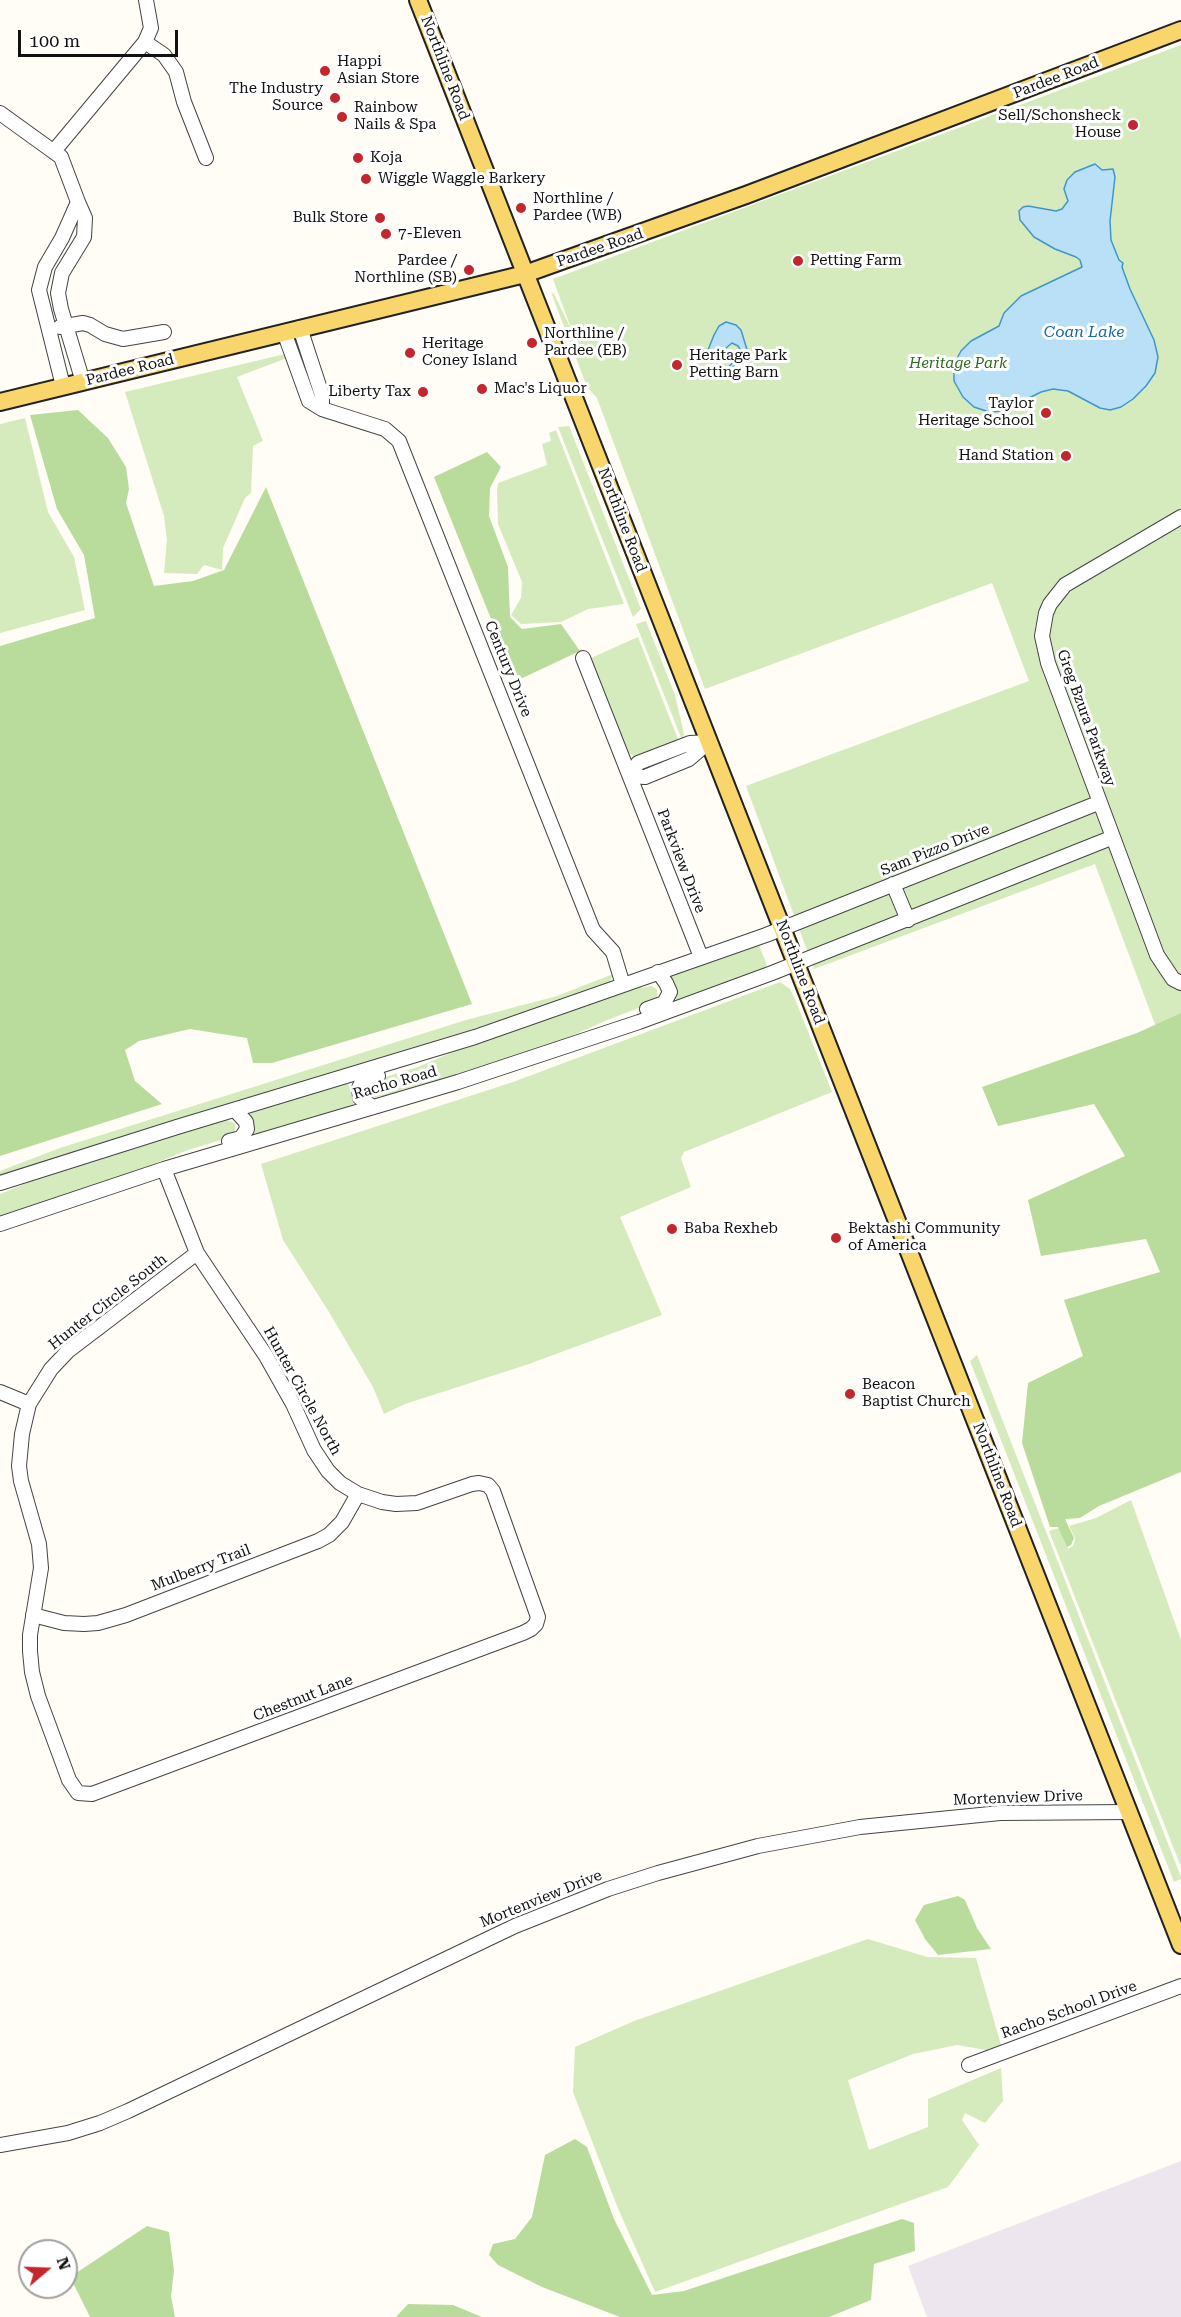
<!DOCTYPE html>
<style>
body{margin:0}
#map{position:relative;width:1181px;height:2317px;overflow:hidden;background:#fffdf5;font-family:"Roboto Serif",serif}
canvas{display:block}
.north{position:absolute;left:18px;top:2239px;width:60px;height:60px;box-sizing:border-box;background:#fff;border:2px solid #a0a0a0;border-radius:50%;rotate:71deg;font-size:16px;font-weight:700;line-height:24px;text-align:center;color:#111}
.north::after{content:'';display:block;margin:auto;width:21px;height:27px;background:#c4262e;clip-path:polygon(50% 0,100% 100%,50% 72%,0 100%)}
.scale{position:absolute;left:18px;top:30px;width:160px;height:27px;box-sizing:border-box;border:3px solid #111;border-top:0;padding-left:8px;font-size:18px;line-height:21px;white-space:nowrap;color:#111;-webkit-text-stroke:4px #fff;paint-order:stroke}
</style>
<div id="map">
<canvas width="1181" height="2317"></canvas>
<div class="north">N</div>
<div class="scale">100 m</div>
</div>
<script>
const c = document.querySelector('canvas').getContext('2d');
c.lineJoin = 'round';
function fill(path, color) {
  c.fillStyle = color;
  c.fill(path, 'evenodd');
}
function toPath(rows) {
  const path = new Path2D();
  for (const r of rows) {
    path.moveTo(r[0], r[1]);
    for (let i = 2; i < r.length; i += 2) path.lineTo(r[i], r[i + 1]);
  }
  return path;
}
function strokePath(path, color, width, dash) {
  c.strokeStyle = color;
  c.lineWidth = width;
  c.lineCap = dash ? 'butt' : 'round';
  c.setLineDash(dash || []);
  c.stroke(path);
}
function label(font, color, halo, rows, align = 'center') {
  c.font = font + ' "Roboto Serif",serif';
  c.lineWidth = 6;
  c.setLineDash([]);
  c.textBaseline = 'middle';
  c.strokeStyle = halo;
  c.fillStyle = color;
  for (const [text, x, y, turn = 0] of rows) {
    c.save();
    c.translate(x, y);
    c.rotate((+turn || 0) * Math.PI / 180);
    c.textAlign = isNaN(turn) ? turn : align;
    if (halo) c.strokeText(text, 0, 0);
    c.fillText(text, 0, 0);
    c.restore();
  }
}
const industrial = toPath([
 [1181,2161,1181,2317,927,2317,908,2266]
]);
const green = toPath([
 [1181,45,1181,1094,1095,864,814,969,746,786,1029,681,992,583,705,689,597,398,587,387,552,295,553,292,572,331,553,279],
 [285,354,287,358,237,377,263,441,253,446,251,493,245,498,223,548,222,570,204,565,197,574,164,573,167,539,164,516,125,392],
 [25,418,48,512,74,557,85,610,0,633,0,424],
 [569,426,641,609,633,617,558,427],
 [556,430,624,604,588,609,561,622,521,624,511,615,521,598,522,582,498,524,497,491,498,483,547,465,542,444,551,441,549,433],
 [646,621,675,695,684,734,682,740,636,624],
 [638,637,679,742,635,757,628,752,591,658],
 [759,945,767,965,765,968,678,1000,675,999,670,978,673,974,734,952],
 [613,974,609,984,529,1012,151,1127,0,1176,0,1171,60,1148,466,1020,557,996],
 [780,982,790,989,795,999,832,1092,684,1152,681,1158,691,1187,620,1217,662,1315,526,1365,405,1404,384,1414,373,1387,329,1312,283,1240,261,1164,513,1082],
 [640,986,641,988,651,986,657,989,657,997,649,1004,605,1021,551,1045,383,1099,382,1096,371,1098,367,1093,369,1085,375,1080,418,1067,469,1045],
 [348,1082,354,1107,253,1135,250,1110],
 [221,1119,222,1121,227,1120,235,1123,235,1132,228,1138,188,1150,126,1175,0,1217,0,1194,51,1173],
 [977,1355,1181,1877,1181,1879,1174,1882,970,1361],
 [1131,1500,1181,1640,1181,1867,1049,1531,1059,1528,1068,1549,1073,1546,1075,1538,1069,1526,1096,1518],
 [868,1939,927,1957,976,1958,1001,2045,986,2050,957,2045,913,2054,848,2080,869,2150,928,2127,928,2099,1001,2068,1003,2101,985,2123,965,2113,962,2120,979,2145,948,2187,655,2292,617,2206,573,2092,575,2047,634,2021]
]);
const forest = toPath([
 [78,410,108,438,126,467,129,489,126,503,154,586,193,581,224,570,266,487,472,1004,272,1063,253,1063,247,1038,190,1029,139,1041,125,1050,135,1081,162,1104,0,1156,0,646,95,618,84,555,57,509,30,415],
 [487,452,501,467,490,488,489,516,508,567,510,617,522,629,561,624,580,651,516,681,434,477],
 [1181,1013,1181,1472,1099,1506,1080,1518,1065,1519,1074,1538,1071,1545,1067,1547,1058,1527,1050,1527,1022,1443,1028,1383,1083,1356,1064,1300,1160,1272,1146,1239,1041,1256,1028,1200,1125,1156,1094,1104,998,1126,982,1087,1137,1033],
 [958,1896,965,1900,977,1928,991,1949,938,1955,925,1939,915,1920,924,1905],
 [575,2139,587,2147,614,2219,652,2295,684,2291,902,2219,914,2223,915,2251,874,2264,871,2300,829,2317,620,2317,542,2287,498,2265,489,2255,493,2244,515,2239,532,2217,545,2155],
 [147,2226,169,2232,174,2270,171,2296,175,2317,90,2317,70,2277],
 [408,2304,453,2305,482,2317,396,2317]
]);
const water = toPath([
 [1095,164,1102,170,1113,169,1115,177,1110,221,1111,240,1119,260,1123,263,1122,267,1130,289,1154,340,1158,357,1155,373,1146,386,1133,399,1121,407,1110,410,1100,408,1068,391,1053,389,1041,392,1003,411,989,412,974,407,963,397,954,381,954,364,961,351,971,341,999,326,1004,313,1021,296,1082,267,1080,260,1076,257,1055,249,1034,237,1020,220,1019,211,1023,207,1028,206,1056,211,1062,209,1068,201,1064,189,1067,180,1075,172,1095,164],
 [726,322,736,325,741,330,748,353,728,372,719,378,696,372,692,367,694,365,709,373,723,372,740,356,741,351,738,346,732,343,714,358,708,357,708,350,714,335,719,326,726,322]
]);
const minor = toPath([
 [145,42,164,55,176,72,184,102,206,158],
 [0,113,61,157,78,202],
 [54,151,145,42,151,28,146,0],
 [60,327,83,323,90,325,105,334,123,339,164,332],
 [284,332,309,401,322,409,322,395,300,328],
 [63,386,39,290,45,267,62,238,78,202,85,218,84,237,62,273,58,293,61,309,83,382],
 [322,409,385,429,399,441,593,930,613,952,623,985],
 [1181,517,1065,585,1050,604,1046,613,1042,636,1048,663,1157,955,1173,979,1181,983],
 [583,658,701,957],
 [709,742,689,759,645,777,630,776,638,763,690,743,709,742],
 [893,884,908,920],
 [647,1009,664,1003,670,992,666,983,658,972],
 [373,1107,360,1098,359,1088,362,1082,378,1076],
 [229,1141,241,1138,247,1129,246,1122,235,1110],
 [164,1169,197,1253,266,1356,293,1404,314,1450,328,1471,340,1483,358,1494,382,1502,396,1504,417,1503,472,1484,479,1483,488,1485,493,1491,538,1617,536,1624,531,1629,523,1633,92,1794,78,1793,69,1780,38,1696,32,1672,30,1651,30,1635,41,1568,39,1544,21,1481,19,1466,22,1434,29,1404,51,1369,68,1351,197,1253],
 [0,1183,177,1127,475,1037,766,935,1098,803],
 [0,1224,164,1169,458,1082,639,1022,772,973,1111,838],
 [0,1392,29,1404],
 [33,1615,64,1623,84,1624,98,1623,126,1615,318,1541,329,1535,342,1522,358,1494],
 [969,2065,1181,1986],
 [0,2145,68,2133,100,2123,128,2111,515,1926,608,1889,658,1873,758,1846,860,1827,1000,1813,1129,1812]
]);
const major = toPath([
 [418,0,1181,1945],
 [0,402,525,274,746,195,1181,30]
]);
const markers = [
 [325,71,6,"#c4262e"],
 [335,98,6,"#c4262e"],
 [342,117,6,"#c4262e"],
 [1133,125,6,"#c4262e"],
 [358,158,6,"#c4262e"],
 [366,179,6,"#c4262e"],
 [521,208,6,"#c4262e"],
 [380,218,6,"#c4262e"],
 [386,234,6,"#c4262e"],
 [798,261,6,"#c4262e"],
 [469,270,6,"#c4262e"],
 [532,343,6,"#c4262e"],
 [410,353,6,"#c4262e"],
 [677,365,6,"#c4262e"],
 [482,389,6,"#c4262e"],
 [423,392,6,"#c4262e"],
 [1046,413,6,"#c4262e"],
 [1066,456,6,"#c4262e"],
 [672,1229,6,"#c4262e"],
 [836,1238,6,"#c4262e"],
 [850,1394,6,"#c4262e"]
];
const poiNames = [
 ["Happi",337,62],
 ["Asian Store",337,79],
 ["The Industry",323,89,"right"],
 ["Source",323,106,"right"],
 ["Rainbow",354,108],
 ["Nails & Spa",354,125],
 ["Sell/Schonsheck",1121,116,"right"],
 ["House",1121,133,"right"],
 ["Koja",370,158],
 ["Wiggle Waggle Barkery",378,179],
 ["Northline /",533,199],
 ["Pardee (WB)",533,216],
 ["Bulk Store",368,218,"right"],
 ["7-Eleven",398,234],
 ["Pardee /",457,261,"right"],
 ["Northline (SB)",457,278,"right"],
 ["Petting Farm",810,261],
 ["Northline /",544,334],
 ["Pardee (EB)",544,351],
 ["Heritage",422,344],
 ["Coney Island",422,361],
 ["Heritage Park",689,356],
 ["Petting Barn",689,373],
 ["Mac's Liquor",494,389],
 ["Liberty Tax",411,392,"right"],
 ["Taylor",1034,404,"right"],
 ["Heritage School",1034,421,"right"],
 ["Hand Station",1054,456,"right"],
 ["Baba Rexheb",684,1229],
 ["Bektashi Community",848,1229],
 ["of America",848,1246],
 ["Beacon",862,1385],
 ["Baptist Church",862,1402]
];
const streetNames = [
 ["Northline Road",445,68,69],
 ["Pardee Road",1056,78,-21],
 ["Pardee Road",600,248,-19],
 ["Pardee Road",130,370,-14],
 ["Northline Road",622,520,69],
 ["Century Drive",508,669,68],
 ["Greg Bzura Parkway",1086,718,70],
 ["Sam Pizzo Drive",935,850,-22],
 ["Parkview Drive",681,861,69],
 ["Northline Road",800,972,69],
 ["Racho Road",395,1083,-16],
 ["Hunter Circle South",108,1302,-38],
 ["Hunter Circle North",302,1391,61],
 ["Northline Road",997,1475,69],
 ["Mulberry Trail",201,1568,-21],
 ["Chestnut Lane",303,1698,-21],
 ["Mortenview Drive",1018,1798,-2],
 ["Mortenview Drive",541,1899,-22],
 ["Racho School Drive",1069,2010,-20]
];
const parkNames = [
 ["Heritage Park",958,364]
];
const waterNames = [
 ["Coan Lake",1084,332]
];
fill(industrial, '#eee6ef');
fill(green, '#d5ebbd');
fill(forest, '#b9dc9c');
fill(water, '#b9e0f7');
strokePath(water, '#3f96cf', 1.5);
strokePath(minor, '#444', 16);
strokePath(major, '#222', 20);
strokePath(minor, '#fff', 14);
strokePath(major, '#f9d66b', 16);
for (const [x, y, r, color] of markers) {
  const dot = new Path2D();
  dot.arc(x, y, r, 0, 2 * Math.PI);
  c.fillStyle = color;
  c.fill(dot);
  strokePath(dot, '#fff', 2);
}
label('15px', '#111', '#fff', poiNames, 'left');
label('15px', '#111', '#fff', streetNames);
label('italic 15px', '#2f6b1f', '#fff', parkNames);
label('italic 16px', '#1768a6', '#fff', waterNames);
</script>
